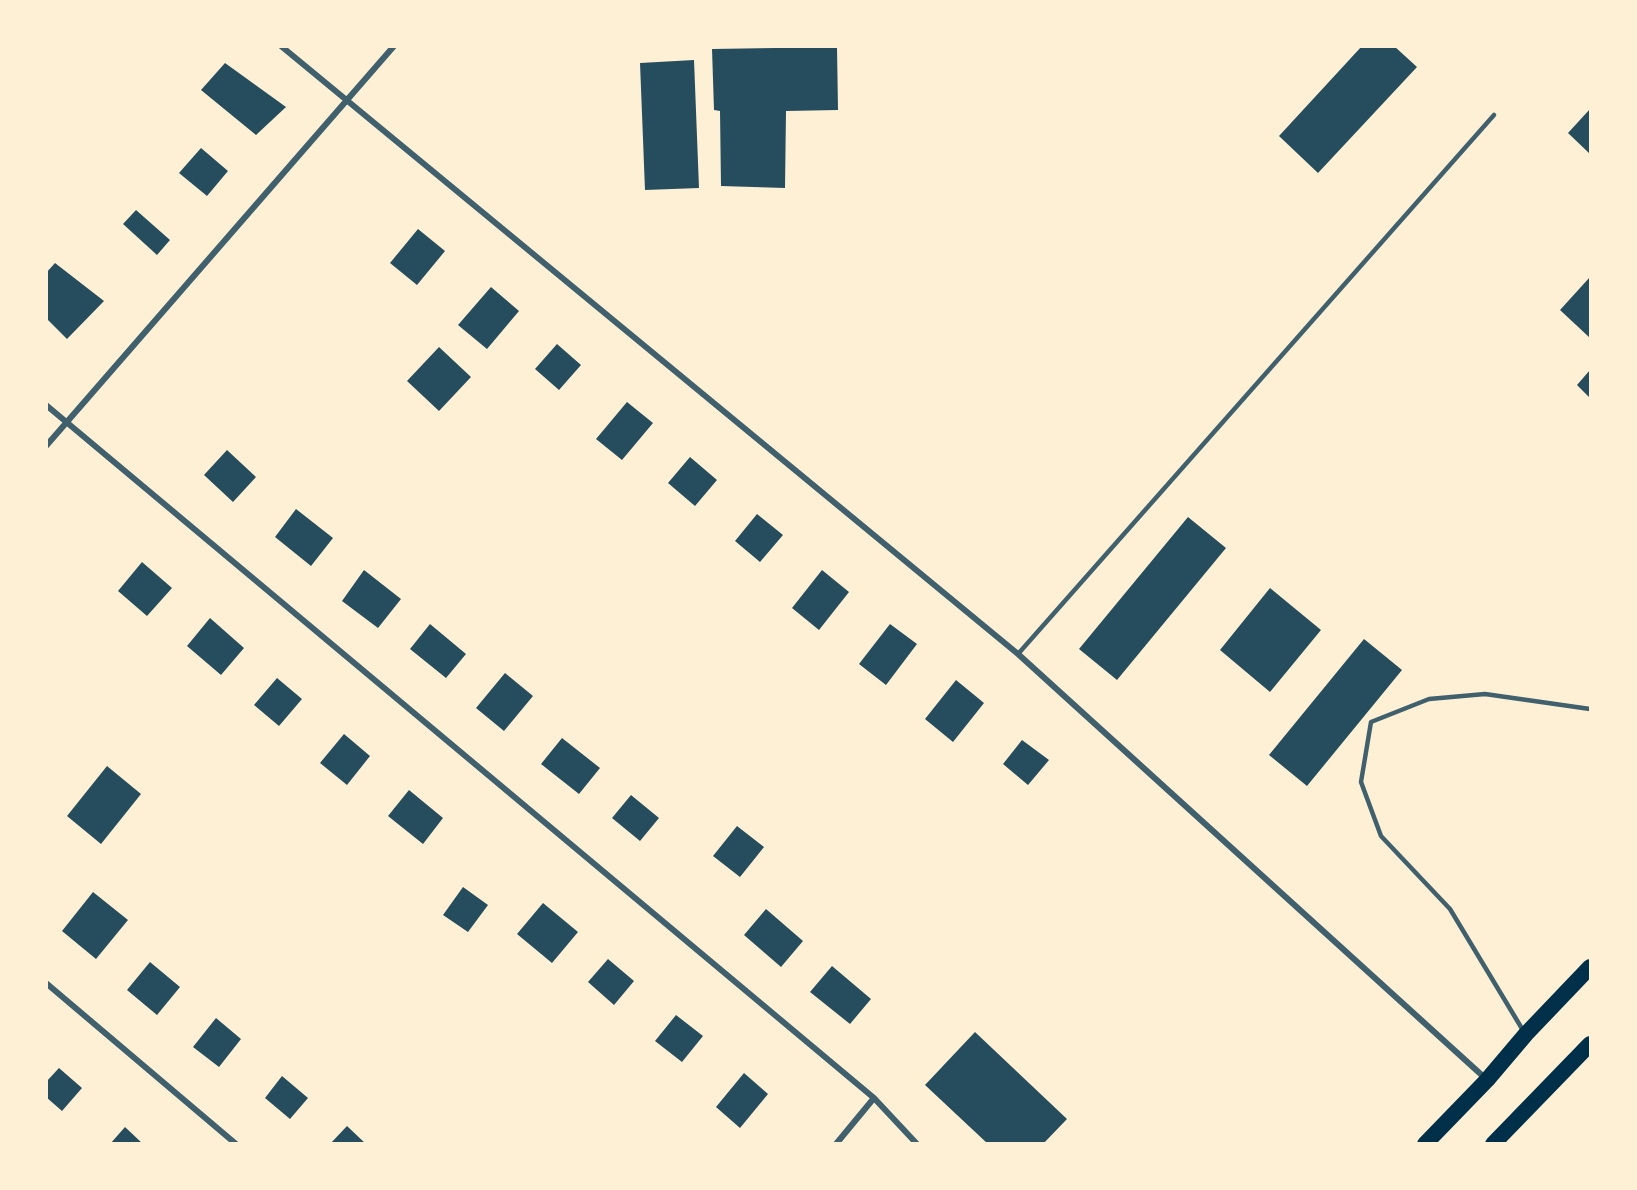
<!DOCTYPE html>
<style>
body{margin:0}
#map{position:relative;width:1637px;height:1190px;overflow:hidden;background:#fdf0d5;font-family:"Golos Text",sans-serif}
canvas{display:block}
.frame{position:absolute;inset:0;border:48px solid #fdf0d5;pointer-events:none}
</style>
<div id="map">
<canvas width="1637" height="1190"></canvas>
<div class="frame"></div>
</div>
<script>
const c = document.querySelector('canvas').getContext('2d');
c.lineJoin = 'round';
function fill(path, color) {
  c.fillStyle = color;
  c.fill(path, 'evenodd');
}
function toPath(rows) {
  const path = new Path2D();
  for (const r of rows) {
    path.moveTo(r[0], r[1]);
    for (let i = 2; i < r.length; i += 2) path.lineTo(r[i], r[i + 1]);
  }
  return path;
}
function strokePath(path, color, width, dash) {
  c.strokeStyle = color;
  c.lineWidth = width;
  c.lineCap = dash ? 'butt' : 'round';
  c.setLineDash(dash || []);
  c.stroke(path);
}
const building = toPath([
 [1362,46,1394,46,1417,67,1318,173,1279,136],
 [837,47,838,110,786,111,785,188,721,186,720,111,714,110,712,49],
 [694,60,699,188,645,190,640,63],
 [225,63,286,107,256,135,201,90],
 [1590,109,1590,154,1568,133],
 [201,148,228,171,207,196,179,173],
 [136,210,170,240,157,255,123,224],
 [418,229,445,251,417,285,390,263],
 [55,263,104,301,67,339,46,318,46,273],
 [1590,277,1590,338,1560,310],
 [491,287,519,311,487,349,458,325],
 [557,344,581,365,559,390,535,369],
 [439,347,471,377,439,411,407,381],
 [1590,370,1590,398,1577,385],
 [627,402,653,423,622,460,596,439],
 [227,450,256,477,233,502,204,475],
 [690,457,717,480,695,506,668,483],
 [296,509,333,538,311,566,275,537],
 [757,514,783,535,760,562,735,541],
 [1188,517,1226,548,1117,680,1079,649],
 [142,562,172,588,147,616,118,591],
 [364,570,401,599,378,628,342,601],
 [822,570,849,592,819,630,792,608],
 [1270,588,1321,630,1270,692,1220,650],
 [210,618,244,648,221,675,187,646],
 [430,624,466,654,446,678,410,649],
 [890,624,917,644,886,685,859,664],
 [1364,639,1402,670,1307,786,1269,755],
 [505,673,533,696,504,731,476,708],
 [277,678,302,699,279,726,254,705],
 [956,680,984,703,953,742,925,719],
 [344,734,370,756,347,785,320,763],
 [562,738,600,768,579,794,541,764],
 [1022,740,1049,760,1028,785,1003,764],
 [107,766,141,794,101,844,67,816],
 [409,790,443,818,423,844,388,816],
 [631,795,659,818,640,841,612,818],
 [737,826,764,847,740,877,713,856],
 [463,887,488,905,468,932,443,915],
 [93,892,128,920,96,959,62,931],
 [543,903,578,932,552,963,517,934],
 [766,909,803,941,781,967,744,935],
 [608,959,634,981,614,1005,588,982],
 [150,962,180,987,157,1015,127,990],
 [832,966,871,999,850,1024,810,992],
 [676,1015,703,1036,682,1062,655,1041],
 [216,1018,241,1039,219,1067,193,1047],
 [975,1032,1067,1119,1043,1144,988,1144,925,1085],
 [59,1068,82,1088,62,1111,46,1097,46,1082],
 [744,1073,768,1094,740,1128,716,1107],
 [282,1076,308,1098,290,1119,265,1098],
 [347,1126,366,1144,330,1144],
 [125,1127,143,1144,110,1144]
]);
const service = toPath([
 [1018,654,1494,115],
 [1524,1032,1450,909,1381,836,1361,782,1371,722,1429,699,1485,694,1590,709]
]);
const minor = toPath([
 [281,46,1018,654,1485,1078],
 [46,405,874,1098,917,1144],
 [46,446,394,46],
 [46,983,236,1144],
 [836,1144,874,1098]
]);
const trunk = toPath([
 [1425,1144,1487,1080,1526,1034,1590,967],
 [1493,1144,1590,1044]
]);
fill(building, '#264d5e');
strokePath(service, '#3f606c', 4.5);
strokePath(minor, '#3f606c', 6);
strokePath(trunk, '#003049', 16);
</script>
